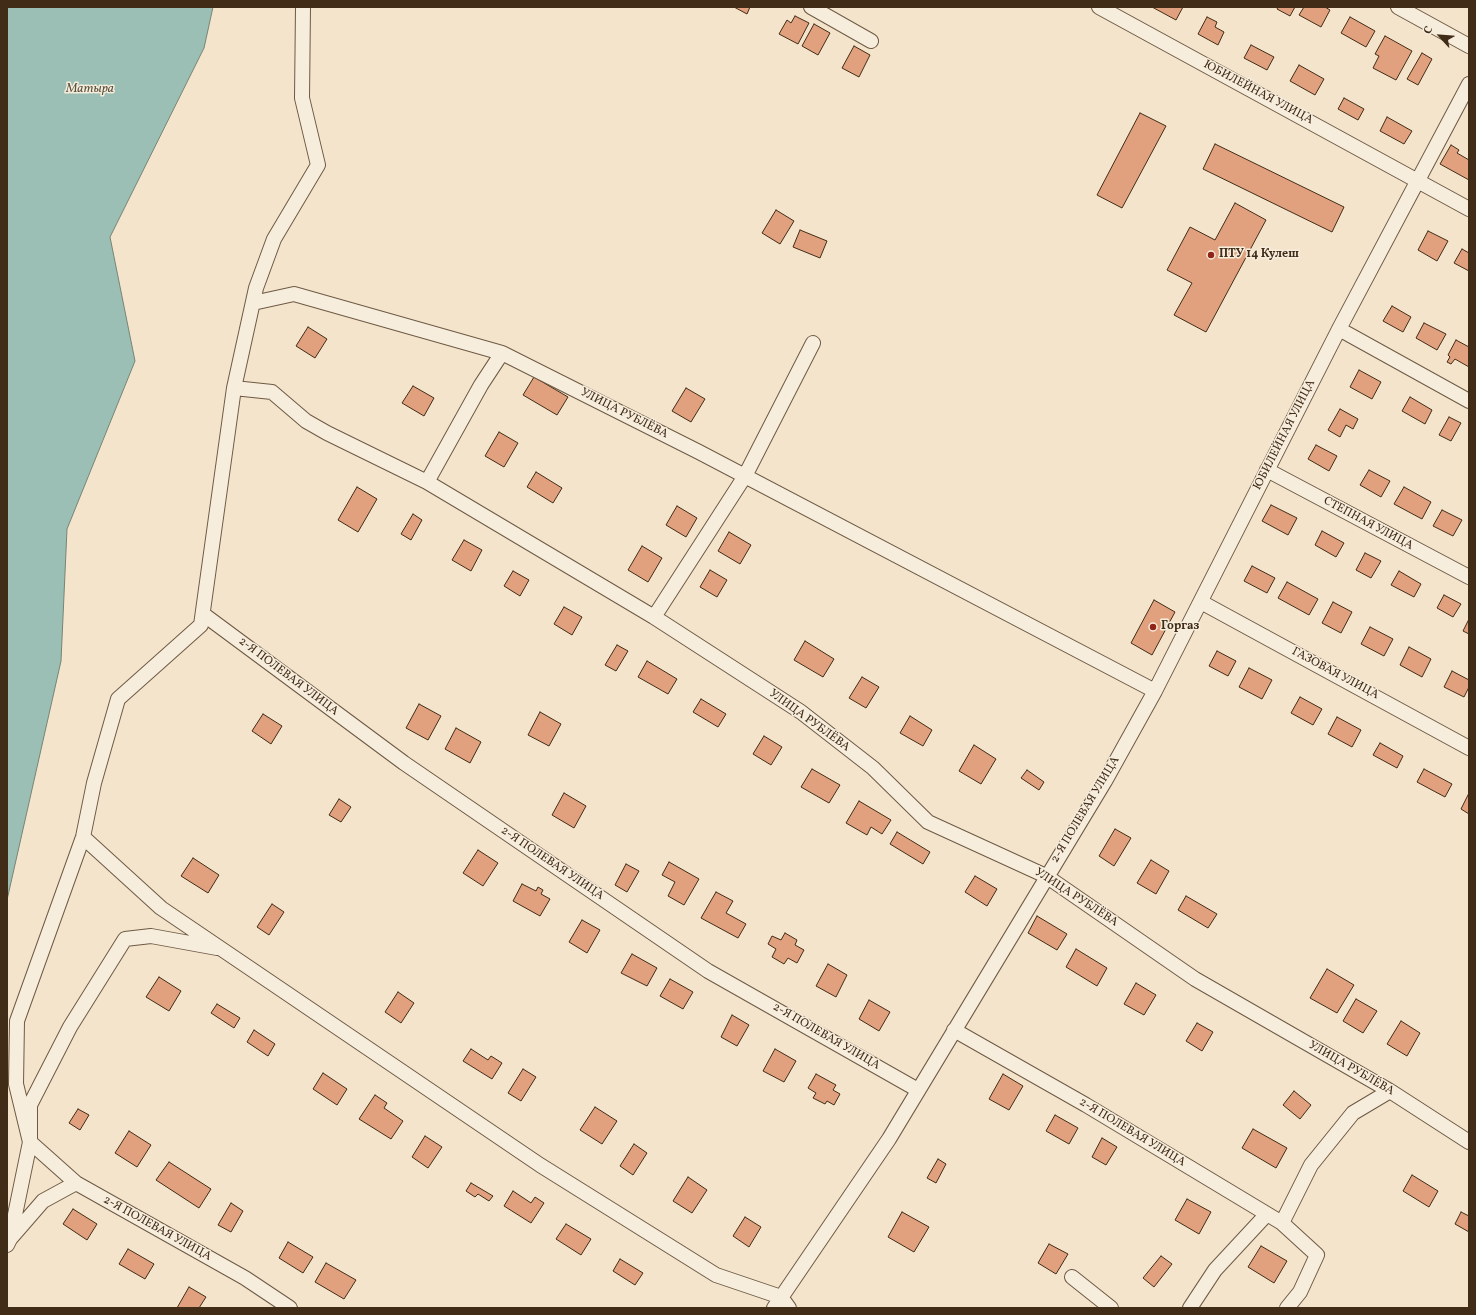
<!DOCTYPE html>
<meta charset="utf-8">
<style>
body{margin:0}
#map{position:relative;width:1476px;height:1315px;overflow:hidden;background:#f3e4cb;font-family:Vollkorn,serif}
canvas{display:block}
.frame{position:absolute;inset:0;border:8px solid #412c17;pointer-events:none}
.north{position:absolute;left:1420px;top:16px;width:40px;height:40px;-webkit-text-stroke:3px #f7eddd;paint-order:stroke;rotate:296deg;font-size:11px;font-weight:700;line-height:16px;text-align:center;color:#412c17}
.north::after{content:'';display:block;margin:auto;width:14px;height:18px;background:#412c17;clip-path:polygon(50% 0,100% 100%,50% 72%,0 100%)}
</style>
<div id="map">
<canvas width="1476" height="1315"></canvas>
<div class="frame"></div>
<div class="north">С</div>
</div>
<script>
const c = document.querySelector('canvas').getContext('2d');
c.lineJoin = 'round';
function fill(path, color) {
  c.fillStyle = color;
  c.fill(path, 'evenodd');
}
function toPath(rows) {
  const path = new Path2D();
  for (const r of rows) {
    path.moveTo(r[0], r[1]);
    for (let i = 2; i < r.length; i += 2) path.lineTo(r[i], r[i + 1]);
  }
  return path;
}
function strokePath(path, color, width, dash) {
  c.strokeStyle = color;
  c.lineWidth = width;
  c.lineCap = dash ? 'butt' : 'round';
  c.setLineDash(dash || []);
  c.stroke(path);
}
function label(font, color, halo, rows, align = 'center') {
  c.font = font + ' Vollkorn,serif';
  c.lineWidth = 3;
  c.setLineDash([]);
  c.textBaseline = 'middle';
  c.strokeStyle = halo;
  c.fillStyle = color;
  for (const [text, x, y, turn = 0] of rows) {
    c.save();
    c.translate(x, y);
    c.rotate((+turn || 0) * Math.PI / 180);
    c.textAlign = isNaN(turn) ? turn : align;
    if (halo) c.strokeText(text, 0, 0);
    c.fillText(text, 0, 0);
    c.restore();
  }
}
const water = toPath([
 [7,7,213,7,204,48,110,237,135,361,67,529,61,661,7,900,7,7]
]);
const building = toPath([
 [734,7,750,7,747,14,734,7],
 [1152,7,1183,7,1176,20,1152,7],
 [1278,7,1295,7,1290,16,1277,9,1278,7],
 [1304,7,1325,7,1330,10,1321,27,1299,15,1304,7],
 [795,16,809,23,798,44,779,34,787,20,791,23,795,16],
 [1207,17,1217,22,1215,27,1224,32,1218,45,1198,34,1207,17],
 [1350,17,1375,31,1366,47,1341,33,1350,17],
 [814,24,830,33,818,55,802,46,814,24],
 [1385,36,1412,51,1396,80,1373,68,1379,56,1375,54,1385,36],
 [1251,45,1274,57,1267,70,1244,58,1251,45],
 [854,46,870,55,859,77,842,68,854,46],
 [1422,53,1432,59,1418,85,1407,79,1422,53],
 [1299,65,1324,79,1315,95,1290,81,1299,65],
 [1344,98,1364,109,1358,120,1338,109,1344,98],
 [1140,113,1166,126,1122,208,1097,195,1140,113],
 [1387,117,1412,131,1404,144,1380,131,1387,117],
 [1215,144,1344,207,1332,232,1203,169,1215,144],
 [1451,145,1459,150,1457,153,1469,160,1469,180,1440,164,1451,145],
 [1235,203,1266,220,1206,332,1174,315,1192,283,1167,270,1190,227,1215,240,1235,203],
 [776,210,794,221,780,244,762,233,776,210],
 [800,230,827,241,820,258,793,247,800,230],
 [1428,231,1448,241,1437,261,1418,250,1428,231],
 [1462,249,1469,253,1469,271,1454,263,1462,249],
 [1392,306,1411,317,1403,332,1383,321,1392,306],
 [1424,323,1446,334,1437,350,1416,338,1424,323],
 [308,327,327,339,315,358,296,346,308,327],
 [1456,340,1469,347,1469,367,1455,359,1451,364,1447,362,1450,357,1448,355,1456,340],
 [1359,370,1381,382,1372,399,1350,387,1359,370],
 [534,377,568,397,557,415,523,395,534,377],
 [413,386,434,398,424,416,402,403,413,386],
 [686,388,705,399,691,422,672,411,686,388],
 [1410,397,1432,410,1425,424,1402,411,1410,397],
 [1340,409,1358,419,1353,429,1346,425,1340,437,1328,430,1340,409],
 [1449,417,1461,423,1451,441,1439,435,1449,417],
 [499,432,518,443,504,467,485,456,499,432],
 [1316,445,1337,456,1329,471,1308,459,1316,445],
 [1369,470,1390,481,1381,497,1360,485,1369,470],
 [536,472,562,488,553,503,527,487,536,472],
 [357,487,377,499,358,532,338,520,357,487],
 [1404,487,1431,502,1422,519,1394,504,1404,487],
 [1271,505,1297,518,1288,535,1262,521,1271,505],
 [677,506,697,518,686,537,666,525,677,506],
 [1442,510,1462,520,1453,536,1433,526,1442,510],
 [413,514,422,520,411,540,401,534,413,514],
 [1322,531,1344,543,1336,557,1315,545,1322,531],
 [729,532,751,545,740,564,718,551,729,532],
 [464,540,482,550,471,571,452,560,464,540],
 [642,546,662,558,648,582,628,570,642,546],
 [1365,553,1381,561,1371,578,1356,570,1365,553],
 [1252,566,1275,578,1267,593,1244,581,1252,566],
 [710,570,727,580,717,597,700,587,710,570],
 [513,571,529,580,520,596,504,586,513,571],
 [1399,571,1421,584,1414,597,1391,585,1399,571],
 [1287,582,1318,599,1309,615,1278,598,1287,582],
 [1444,595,1461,604,1453,617,1437,608,1444,595],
 [1154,600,1175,612,1152,655,1131,643,1154,600],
 [1333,602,1352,612,1341,633,1322,623,1333,602],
 [564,607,582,617,572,635,554,624,564,607],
 [1469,619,1469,634,1463,631,1469,619],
 [1370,627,1393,639,1384,656,1361,644,1370,627],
 [805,641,834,659,823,677,794,660,805,641],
 [617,645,628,651,616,671,605,665,617,645],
 [1409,647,1431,659,1422,677,1400,665,1409,647],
 [1217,651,1236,661,1228,676,1209,666,1217,651],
 [647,661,677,679,668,694,638,677,647,661],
 [1249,668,1272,680,1262,699,1239,687,1249,668],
 [1452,671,1469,680,1469,687,1464,697,1444,687,1452,671],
 [862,677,879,687,866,708,849,698,862,677],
 [1300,697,1322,709,1313,725,1291,713,1300,697],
 [701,699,726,714,718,727,693,712,701,699],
 [419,704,441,716,428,740,406,728,419,704],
 [540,712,561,724,549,746,528,735,540,712],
 [263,714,282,726,271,744,252,731,263,714],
 [910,716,932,730,923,746,900,733,910,716],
 [1337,717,1361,730,1352,747,1328,734,1337,717],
 [456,728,481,742,470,763,445,749,456,728],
 [764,736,782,747,771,765,753,754,764,736],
 [1380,743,1403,756,1397,768,1373,755,1380,743],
 [974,745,996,759,981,784,959,771,974,745],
 [812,769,840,785,829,803,801,787,812,769],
 [1424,769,1452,784,1445,797,1417,782,1424,769],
 [1027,770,1044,782,1039,790,1021,778,1027,770],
 [564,793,586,806,574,828,552,815,564,793],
 [1469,793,1469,814,1461,809,1469,793],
 [339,799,351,807,341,822,329,815,339,799],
 [859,801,891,820,882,834,871,827,867,835,846,823,859,801],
 [1115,829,1131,838,1114,866,1099,856,1115,829],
 [897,832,930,852,923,864,890,844,897,832],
 [478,850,498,863,483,886,463,873,478,850],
 [193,858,219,875,208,893,181,876,193,858],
 [1151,860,1169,871,1156,894,1137,883,1151,860],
 [669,862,699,879,684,905,668,896,675,882,662,875,669,862],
 [626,864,639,871,627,892,615,885,626,864],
 [975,876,997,889,987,906,965,892,975,876],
 [522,884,536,891,538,887,543,890,541,894,550,899,540,916,513,901,522,884],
 [716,892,733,901,726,913,746,924,738,938,701,918,716,892],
 [1186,896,1217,914,1208,928,1178,910,1186,896],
 [272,904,284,912,269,935,257,927,272,904],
 [1037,916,1067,934,1057,950,1028,933,1037,916],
 [582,920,600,930,587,953,569,942,582,920],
 [785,933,797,940,795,945,804,950,797,963,788,958,784,964,772,957,776,949,768,944,772,936,781,940,785,933],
 [1076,949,1107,968,1097,986,1066,967,1076,949],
 [632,954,657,968,647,986,621,973,632,954],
 [828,964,847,975,836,997,816,986,828,964],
 [1327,969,1354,985,1337,1013,1310,998,1327,969],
 [159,977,181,991,169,1011,146,997,159,977],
 [670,979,693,992,683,1009,660,996,670,979],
 [1136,983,1156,995,1144,1015,1124,1004,1136,983],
 [398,992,414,1003,401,1023,385,1012,398,992],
 [1356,999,1377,1011,1363,1033,1343,1021,1356,999],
 [869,1000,890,1012,879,1031,859,1019,869,1000],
 [217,1004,240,1018,234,1028,211,1013,217,1004],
 [732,1015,749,1025,737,1046,721,1037,732,1015],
 [1401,1021,1420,1033,1407,1056,1387,1044,1401,1021],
 [1197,1023,1213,1032,1202,1051,1186,1041,1197,1023],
 [254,1030,275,1044,268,1056,247,1042,254,1030],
 [471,1049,488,1060,491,1056,502,1063,492,1079,463,1061,471,1049],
 [775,1049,796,1061,784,1082,763,1071,775,1049],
 [523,1069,536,1077,521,1101,508,1093,523,1069],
 [323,1073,347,1089,337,1105,313,1089,323,1073],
 [816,1074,836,1085,833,1090,840,1094,834,1105,827,1101,825,1104,813,1098,816,1093,808,1088,816,1074],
 [1003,1074,1023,1086,1009,1110,989,1099,1003,1074],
 [1294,1091,1311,1105,1300,1119,1283,1105,1294,1091],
 [375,1095,387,1103,384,1108,403,1121,391,1139,359,1119,375,1095],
 [595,1107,617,1121,602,1144,580,1130,595,1107],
 [78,1109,89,1115,80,1130,69,1123,78,1109],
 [1055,1115,1078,1128,1069,1144,1046,1131,1055,1115],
 [1253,1129,1287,1148,1276,1168,1242,1148,1253,1129],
 [129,1131,151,1145,137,1167,115,1153,129,1131],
 [425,1136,442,1147,428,1168,412,1157,425,1136],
 [1102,1138,1117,1147,1106,1165,1092,1157,1102,1138],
 [634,1144,647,1153,633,1175,620,1166,634,1144],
 [938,1159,946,1164,936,1183,927,1178,938,1159],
 [169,1162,211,1189,199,1208,156,1180,169,1162],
 [1412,1175,1438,1191,1429,1207,1403,1191,1412,1175],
 [688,1177,707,1190,692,1213,673,1201,688,1177],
 [471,1183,493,1196,489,1201,478,1194,475,1197,466,1191,471,1183],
 [513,1191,531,1203,535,1197,544,1203,531,1223,504,1206,513,1191],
 [1187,1199,1211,1212,1199,1234,1175,1220,1187,1199],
 [231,1203,243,1211,231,1232,218,1225,231,1203],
 [73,1209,97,1224,87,1240,63,1224,73,1209],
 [902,1212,929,1227,914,1252,888,1237,902,1212],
 [1461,1212,1469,1216,1469,1232,1455,1224,1461,1212],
 [745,1217,761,1227,749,1247,733,1236,745,1217],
 [566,1224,591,1239,581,1255,556,1239,566,1224],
 [288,1242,313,1257,303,1273,279,1258,288,1242],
 [1049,1244,1068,1254,1056,1274,1038,1263,1049,1244],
 [1261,1246,1287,1261,1274,1283,1248,1267,1261,1246],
 [128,1249,154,1264,145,1279,119,1264,128,1249],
 [1161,1256,1172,1264,1154,1287,1143,1278,1161,1256],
 [620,1259,643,1273,635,1285,613,1271,620,1259],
 [326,1263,356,1280,344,1299,315,1282,326,1263],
 [189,1287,206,1297,199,1308,177,1308,189,1287]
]);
const street = toPath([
 [811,7,871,41],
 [1099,7,1469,209],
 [1398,7,1469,46],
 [253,303,294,294,502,353],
 [1339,329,1469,401],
 [234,388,272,392,306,421,327,433,427,482,654,617,801,712,873,768,928,822,1046,876,1195,979,1390,1091,1469,1142],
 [1267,470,1469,577],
 [427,482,481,385,502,353,699,452,1155,691],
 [1201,602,1469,748],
 [203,614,404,763,708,971,918,1090],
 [654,617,745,476,813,343],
 [83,837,161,908,540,1165,716,1275,781,1297,789,1308],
 [217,948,151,936,125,939,70,1027,30,1105,30,1142,76,1183,245,1278,290,1308],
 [954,1030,1086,1105,1282,1223,1317,1255,1300,1292,1287,1308],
 [1282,1223,1311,1165,1353,1113,1390,1091],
 [10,1239,43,1201,76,1183],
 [7,1245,10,1239,30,1142,16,1084,17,1021,83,837,94,783,118,699,201,625,234,388,256,288,274,239,318,165,302,98,303,7],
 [1072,1277,1111,1308],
 [774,1308,889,1139,1105,781,1155,691,1339,329,1469,84],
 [1190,1308,1215,1270,1267,1214]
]);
const markers = [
 [1211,255,4,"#8f2418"],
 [1153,627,4,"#8f2418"]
];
const streetNames = [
 ["ЮБИЛЕЙНАЯ УЛИЦА",1258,93,28],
 ["УЛИЦА РУБЛЁВА",624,414,27],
 ["ЮБИЛЕЙНАЯ УЛИЦА",1285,435,-63],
 ["СТЕПНАЯ УЛИЦА",1368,524,28],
 ["ГАЗОВАЯ УЛИЦА",1335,674,28],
 ["2-Я ПОЛЕВАЯ УЛИЦА",288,677,37],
 ["УЛИЦА РУБЛЁВА",809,721,36],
 ["2-Я ПОЛЕВАЯ УЛИЦА",1086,810,-59],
 ["2-Я ПОЛЕВАЯ УЛИЦА",552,864,34],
 ["УЛИЦА РУБЛЁВА",1076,898,33],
 ["2-Я ПОЛЕВАЯ УЛИЦА",826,1037,30],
 ["УЛИЦА РУБЛЁВА",1351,1069,30],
 ["2-Я ПОЛЕВАЯ УЛИЦА",1132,1133,31],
 ["2-Я ПОЛЕВАЯ УЛИЦА",157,1229,29]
];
const poiNames = [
 ["ПТУ 14 Кулеш",1219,255],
 ["Горгаз",1161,627]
];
const waterNames = [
 ["Матыра",90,90]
];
fill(water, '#9bbfb4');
strokePath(water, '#778475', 1);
fill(building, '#e2a17e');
strokePath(building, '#412c17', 1);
strokePath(street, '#6e5a44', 16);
strokePath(street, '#f7eddd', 14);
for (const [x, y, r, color] of markers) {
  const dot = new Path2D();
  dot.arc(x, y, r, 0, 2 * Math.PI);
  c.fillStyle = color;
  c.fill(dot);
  strokePath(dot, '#f7eddd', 1.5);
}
label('12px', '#412c17', '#f7eddd', streetNames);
label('bold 12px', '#412c17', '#f7eddd', poiNames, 'left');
label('italic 13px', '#58513e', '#f7eddd', waterNames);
</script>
